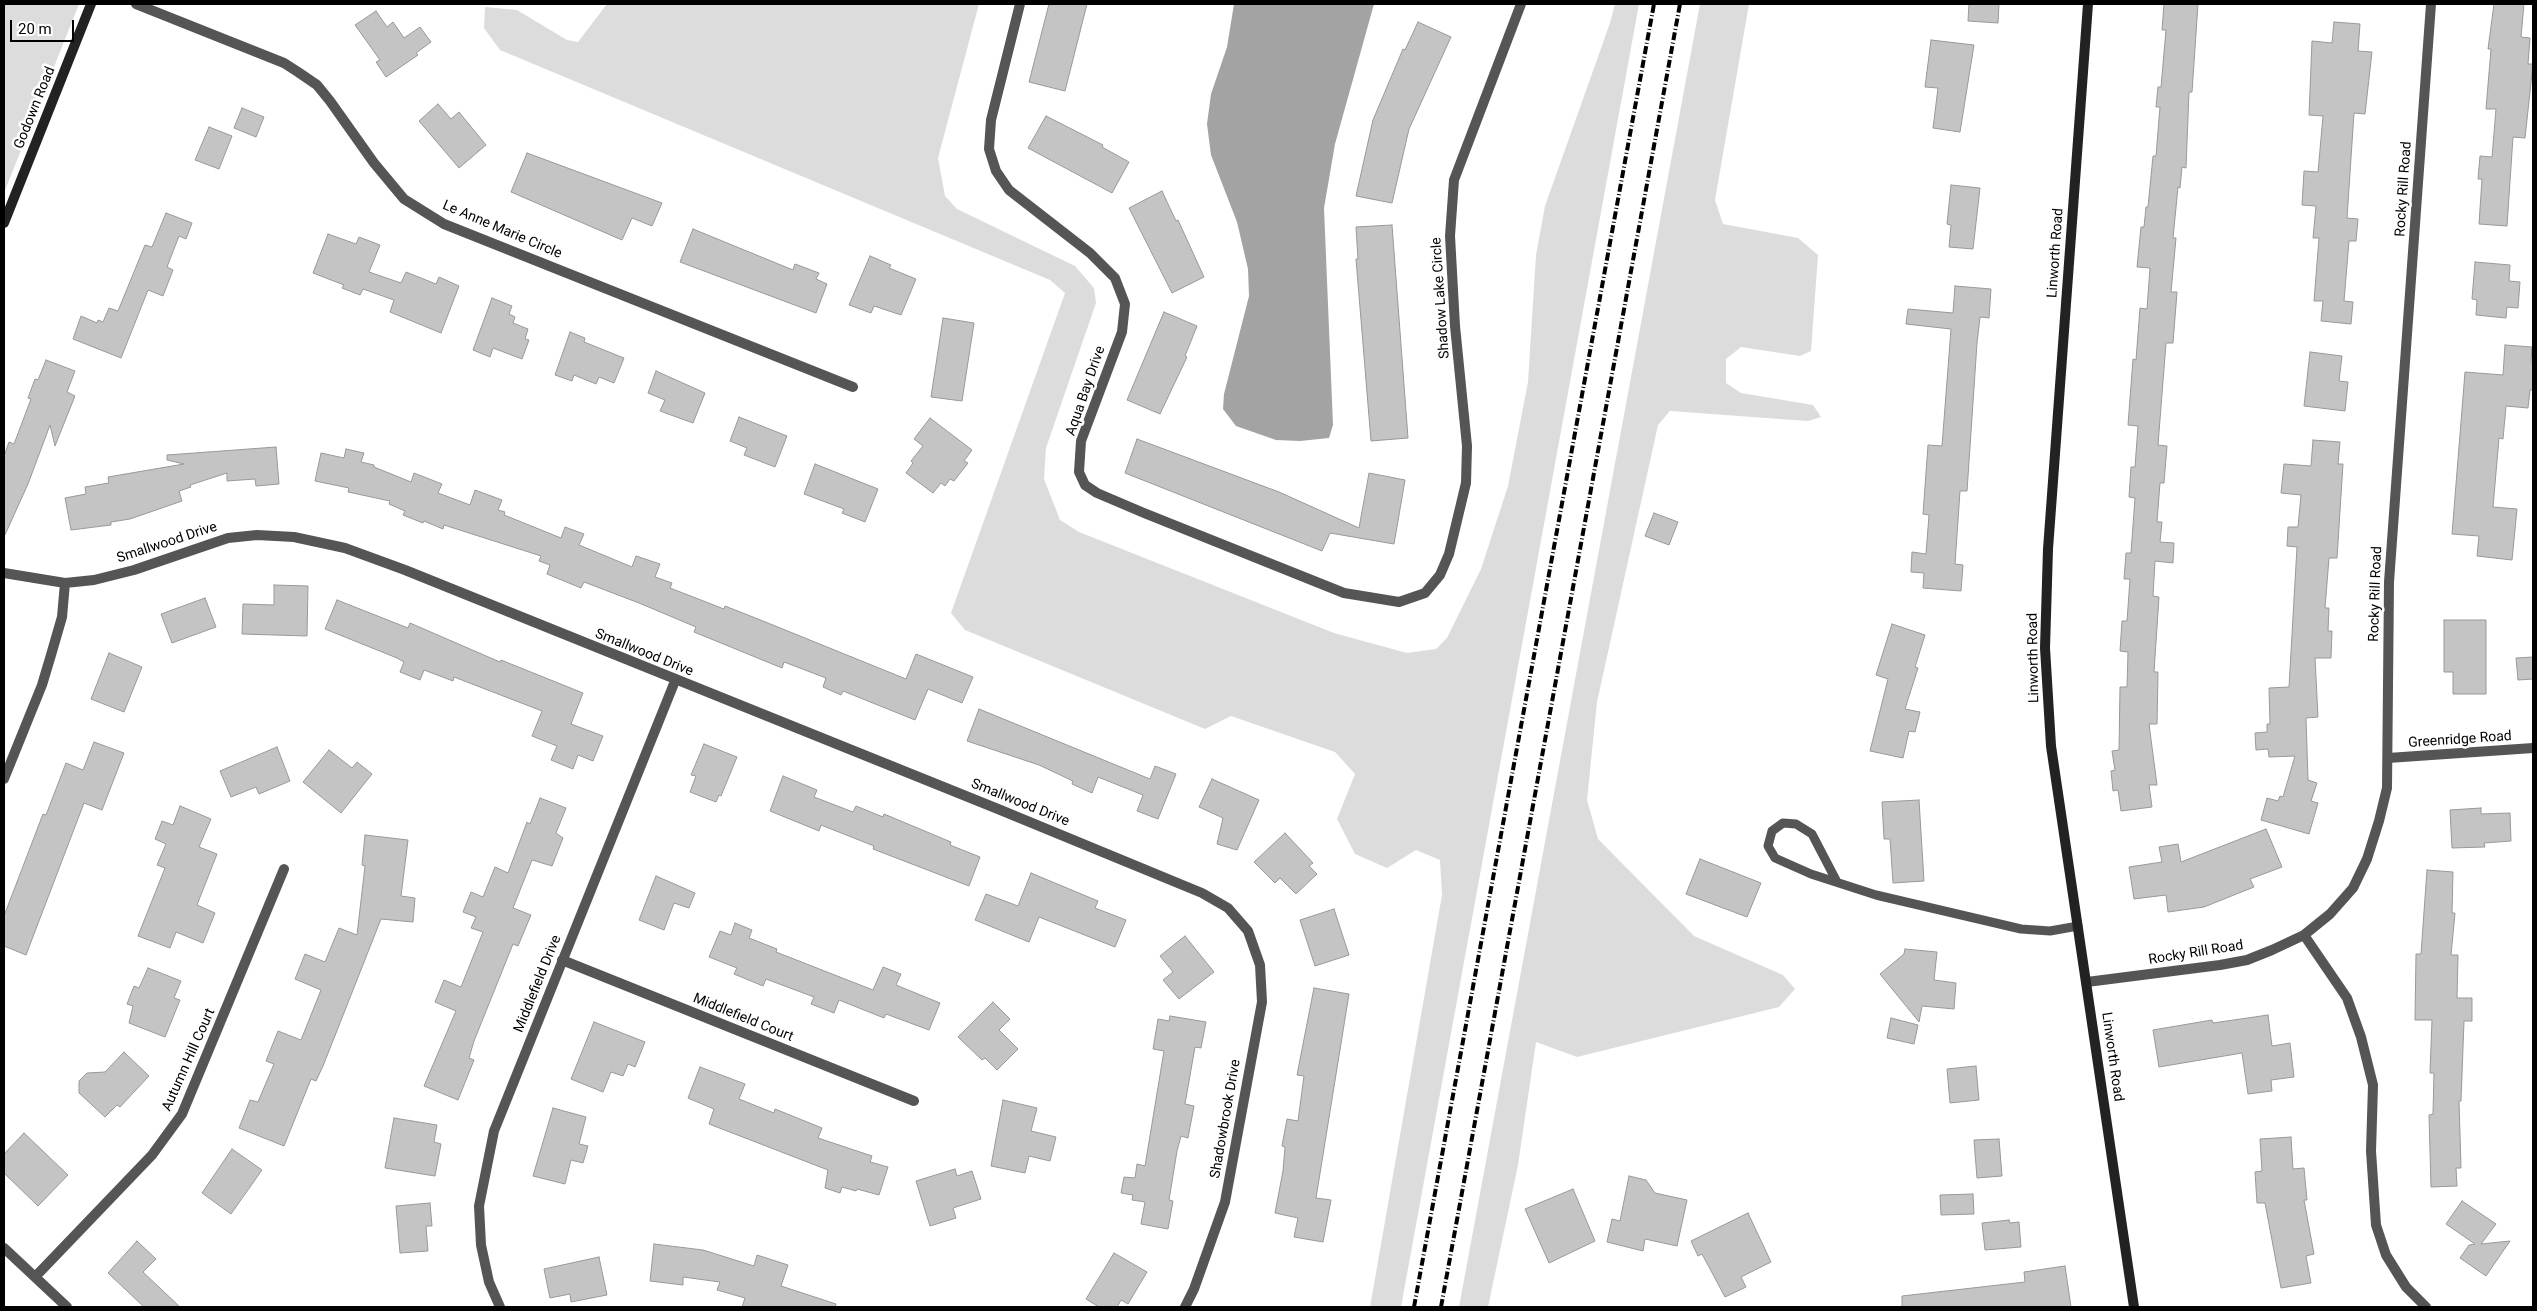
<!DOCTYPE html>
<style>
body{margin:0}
#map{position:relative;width:2537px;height:1311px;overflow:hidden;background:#fff;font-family:Roboto,sans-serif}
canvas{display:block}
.frame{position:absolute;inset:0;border:5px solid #000;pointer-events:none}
.scale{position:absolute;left:10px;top:20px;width:64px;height:22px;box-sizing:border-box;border:2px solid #000;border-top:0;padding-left:6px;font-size:15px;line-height:18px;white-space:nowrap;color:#000;-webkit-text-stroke:4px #fff;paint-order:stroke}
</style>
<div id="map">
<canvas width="2537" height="1311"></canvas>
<div class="frame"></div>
<div class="scale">20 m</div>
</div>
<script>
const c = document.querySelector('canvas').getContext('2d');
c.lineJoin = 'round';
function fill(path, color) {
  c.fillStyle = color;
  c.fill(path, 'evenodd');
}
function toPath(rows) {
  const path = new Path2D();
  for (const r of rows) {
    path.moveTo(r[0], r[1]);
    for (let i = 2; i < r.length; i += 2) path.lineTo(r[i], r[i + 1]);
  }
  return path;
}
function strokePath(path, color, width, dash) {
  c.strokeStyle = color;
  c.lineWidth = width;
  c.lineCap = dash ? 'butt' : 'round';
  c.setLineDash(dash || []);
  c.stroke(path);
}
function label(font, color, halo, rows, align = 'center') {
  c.font = font + ' Roboto,sans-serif';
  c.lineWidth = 5;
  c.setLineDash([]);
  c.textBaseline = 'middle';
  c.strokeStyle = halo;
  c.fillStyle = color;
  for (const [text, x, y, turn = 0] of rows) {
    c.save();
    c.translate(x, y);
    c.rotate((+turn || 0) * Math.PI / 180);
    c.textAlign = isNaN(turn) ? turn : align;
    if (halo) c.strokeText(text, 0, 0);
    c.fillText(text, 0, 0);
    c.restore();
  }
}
const green = toPath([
 [4,4,79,4,4,193],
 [607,4,979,4,938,158,945,196,957,209,1075,266,1094,288,1096,303,1046,448,1044,479,1060,520,1079,532,1334,633,1407,653,1436,649,1447,638,1481,569,1508,486,1528,382,1536,255,1545,206,1610,23,1615,4,1639,4,1401,1307,1370,1307,1442,895,1440,860,1416,850,1387,868,1355,854,1337,819,1355,774,1335,752,1231,716,1205,729,965,630,951,613,1065,293,1050,280,500,50,484,28,485,7,517,10,567,40,578,42],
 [1700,4,1749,4,1715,200,1723,224,1798,238,1818,255,1811,351,1800,356,1741,347,1726,359,1726,383,1741,393,1813,405,1821,417,1808,421,1670,411,1658,425,1597,702,1587,800,1598,839,1694,936,1783,975,1795,989,1779,1007,1577,1057,1536,1042,1518,1165,1488,1307,1459,1307]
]);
const water = toPath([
 [1234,4,1374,4,1335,144,1324,208,1333,425,1329,438,1300,441,1276,440,1236,426,1223,409,1224,394,1249,296,1248,269,1237,222,1211,155,1207,124,1211,94,1227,47]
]);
const building = toPath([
 [1049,4,1087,4,1065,91,1029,82,1049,4],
 [1969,4,1999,4,1998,23,1968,21,1969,4],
 [2164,4,2198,4,2192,92,2189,92,2186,168,2182,167,2180,188,2178,187,2173,238,2176,238,2171,292,2177,292,2173,343,2166,343,2158,445,2167,446,2164,483,2160,483,2157,522,2162,522,2160,542,2174,543,2173,563,2155,561,2153,596,2159,597,2154,672,2158,672,2157,724,2149,724,2157,785,2149,785,2152,807,2121,811,2118,790,2113,791,2111,771,2115,770,2112,751,2119,750,2120,687,2127,687,2128,652,2120,651,2122,621,2127,621,2130,579,2124,579,2126,553,2131,553,2135,498,2129,497,2131,467,2135,467,2138,426,2128,425,2133,359,2136,360,2140,308,2147,309,2150,268,2137,267,2141,227,2144,227,2146,207,2148,207,2153,156,2156,156,2160,107,2156,107,2158,87,2161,87,2166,30,2162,30,2164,4],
 [2494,4,2524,4,2521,37,2530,38,2528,64,2533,64,2525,138,2513,137,2507,226,2479,224,2482,179,2478,179,2480,156,2492,157,2496,109,2486,109,2491,49,2488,49,2494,4],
 [376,11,387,27,393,22,404,38,420,27,431,42,416,53,418,55,386,77,376,62,380,60,355,25,376,11],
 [1418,22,1451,37,1409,129,1392,203,1356,196,1373,120,1403,49,1405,50,1418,22],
 [2334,22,2360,24,2358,51,2372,52,2365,114,2354,113,2347,218,2358,219,2356,241,2349,241,2344,301,2353,302,2351,324,2321,321,2323,301,2314,301,2319,238,2313,238,2316,206,2302,205,2304,171,2318,172,2323,116,2309,115,2312,41,2332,43,2334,22],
 [1931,40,1974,45,1960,132,1933,128,1938,88,1925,87,1931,40],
 [438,104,451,119,459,112,486,145,459,168,419,121,438,104],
 [242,108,264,117,256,137,234,128,242,108],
 [1046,116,1103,145,1102,147,1129,162,1112,193,1028,148,1046,116],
 [209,127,232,136,219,169,195,160,209,127],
 [527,153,662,203,652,226,632,218,622,240,511,192,527,153],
 [1951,185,1980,188,1973,249,1949,247,1951,225,1947,224,1951,185],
 [1162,191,1176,221,1178,220,1204,277,1172,293,1129,208,1162,191],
 [166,213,192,223,186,239,179,236,167,267,173,270,163,296,148,290,121,358,73,339,81,316,97,323,98,320,103,322,109,308,118,311,145,245,152,247,166,213],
 [1392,225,1408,438,1371,441,1356,259,1358,259,1356,227,1392,225],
 [693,229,793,270,795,264,819,273,816,279,827,284,816,313,680,262,693,229],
 [328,234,356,244,359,237,380,245,369,272,401,283,406,272,436,284,439,277,459,286,441,333,390,312,394,300,363,289,360,295,342,288,344,285,313,273,328,234],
 [870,256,891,265,889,268,916,279,901,315,874,306,871,313,849,305,870,256],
 [2475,262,2510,265,2509,281,2520,282,2518,308,2507,307,2506,318,2476,315,2477,300,2472,299,2475,262],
 [1955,286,1991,289,1989,318,1980,317,1977,343,1967,491,1960,491,1955,564,1963,565,1961,591,1923,588,1924,573,1911,572,1912,552,1926,554,1929,515,1923,514,1928,445,1942,446,1951,329,1906,324,1908,309,1953,313,1955,286],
 [492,298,512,306,509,314,515,317,513,323,528,329,525,339,529,340,522,359,493,348,490,357,473,350,492,298],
 [1164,312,1197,326,1185,356,1187,357,1160,414,1127,400,1164,312],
 [943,318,974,323,962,401,931,397,943,318],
 [570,332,585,338,584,342,624,358,614,383,599,377,596,384,574,375,572,381,555,375,570,332],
 [2505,345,2532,347,2531,362,2533,363,2533,390,2530,390,2528,408,2506,406,2503,439,2499,438,2493,507,2517,509,2512,560,2477,556,2479,536,2452,534,2465,372,2503,375,2505,345],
 [2310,352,2342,356,2339,381,2348,382,2345,411,2304,406,2310,352],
 [46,360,75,371,67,392,75,396,55,446,50,425,28,484,4,537,4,456,9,442,14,444,31,399,28,398,35,379,38,380,46,360],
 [656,371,705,393,693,423,660,411,665,400,648,393,656,371],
 [739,417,787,436,775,467,744,455,747,448,730,441,739,417],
 [930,418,972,450,964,461,968,463,954,481,950,479,945,486,941,483,933,493,906,473,913,463,911,461,923,446,914,439,930,418],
 [1137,439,1279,492,1359,528,1369,473,1405,480,1394,544,1330,533,1322,551,1125,473,1137,439],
 [2313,440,2340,442,2338,464,2343,464,2337,558,2329,558,2325,608,2329,608,2328,631,2332,631,2331,658,2315,658,2318,717,2306,718,2308,780,2317,783,2311,801,2318,803,2309,834,2261,820,2267,798,2278,801,2280,796,2283,797,2295,756,2269,757,2268,749,2256,750,2255,733,2267,732,2267,724,2270,724,2269,688,2289,687,2297,547,2287,546,2288,527,2298,527,2301,495,2281,493,2284,464,2311,466,2313,440],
 [276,447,279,484,256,486,255,479,227,481,227,473,190,485,191,487,179,491,182,501,130,519,111,522,111,525,71,530,65,498,86,494,85,487,109,483,108,477,184,464,167,460,167,455,276,447],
 [346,449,364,453,361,462,374,465,374,467,411,482,414,473,442,484,438,493,470,505,475,490,502,500,498,510,505,512,504,515,561,538,565,527,584,534,579,545,632,567,636,556,660,564,655,577,672,583,670,588,724,609,725,606,763,621,906,679,916,654,973,677,962,703,928,689,915,720,843,691,841,695,823,687,826,678,784,662,782,668,694,632,696,627,639,603,584,582,581,588,547,574,550,565,539,561,541,556,444,525,443,529,424,521,423,523,403,515,405,511,389,504,390,501,348,492,349,488,315,481,321,453,344,458,346,449],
 [815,464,878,489,865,522,842,513,844,509,804,494,815,464],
 [1654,513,1678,522,1669,545,1645,536,1654,513],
 [274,585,308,586,307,636,242,634,243,604,274,605,274,585],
 [205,598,216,627,172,643,161,614,205,598],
 [337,600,408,628,410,623,500,662,501,660,583,693,571,724,603,736,593,761,578,755,573,769,551,760,557,746,532,736,542,711,454,677,453,681,424,670,420,680,400,672,404,662,397,658,325,629,337,600],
 [2444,620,2486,620,2486,694,2453,694,2453,672,2444,672,2444,620],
 [1892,624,1925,635,1915,667,1918,668,1905,709,1920,712,1915,732,1909,731,1903,758,1870,751,1888,679,1876,675,1892,624],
 [109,653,142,667,124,712,91,699,109,653],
 [2533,657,2533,679,2518,680,2516,658,2533,657],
 [979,709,1150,779,1155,766,1176,774,1158,819,1137,811,1143,795,1098,777,1092,793,1072,784,1073,781,1039,765,967,741,979,709],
 [94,742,124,753,102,810,84,803,26,955,4,946,4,916,43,814,46,815,66,763,83,770,94,742],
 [704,744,737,757,721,796,719,795,716,802,690,792,696,776,691,775,704,744],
 [277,747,290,781,259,794,256,787,231,797,220,771,277,747],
 [329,750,352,768,357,762,372,774,341,813,303,782,329,750],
 [783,776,817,790,814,797,853,812,856,806,883,817,884,814,951,842,950,845,980,857,969,886,873,849,874,846,821,825,819,831,770,811,783,776],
 [1212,779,1259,800,1237,850,1217,844,1223,818,1199,807,1212,779],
 [540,798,566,808,556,833,563,838,552,866,532,860,513,908,531,915,518,946,513,944,474,1041,469,1058,474,1060,458,1100,424,1086,456,1011,435,1002,444,980,461,987,483,932,471,928,476,917,463,912,471,892,483,897,495,867,508,873,527,822,530,824,540,798],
 [1919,800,1924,881,1893,883,1890,839,1884,839,1882,802,1919,800],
 [180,806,211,819,199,847,217,854,197,905,215,913,203,943,176,932,170,948,138,936,165,868,157,865,166,844,155,839,162,821,173,825,180,806],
 [2481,808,2481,814,2510,813,2511,841,2484,843,2485,847,2452,848,2450,810,2481,808],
 [2266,829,2282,867,2250,879,2254,887,2204,907,2168,912,2166,895,2134,899,2129,867,2162,862,2159,847,2178,844,2181,862,2266,829],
 [1285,833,1313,863,1309,866,1317,874,1296,894,1280,878,1275,883,1254,862,1285,833],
 [365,835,408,840,401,896,415,898,413,922,381,919,323,1066,316,1081,311,1079,284,1146,239,1128,250,1100,258,1102,274,1064,266,1061,278,1031,301,1040,321,990,295,979,305,954,325,962,339,928,357,935,365,866,362,865,365,835],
 [1700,859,1761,883,1747,917,1686,894,1700,859],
 [2427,870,2453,872,2452,913,2455,913,2451,955,2458,955,2457,998,2472,998,2472,1021,2464,1021,2461,1101,2459,1101,2461,1168,2456,1168,2457,1186,2431,1187,2429,1115,2433,1114,2434,1073,2430,1073,2432,1020,2415,1020,2416,954,2421,954,2427,870],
 [1031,873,1098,901,1095,908,1126,920,1115,947,1039,917,1029,942,975,920,986,894,1018,906,1031,873],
 [656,876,695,893,689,908,674,903,664,930,639,920,656,876],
 [1334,909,1349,955,1315,966,1300,920,1334,909],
 [735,923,752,930,749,938,777,949,776,952,873,990,883,967,901,974,896,985,940,1003,929,1030,886,1014,884,1018,839,1000,834,1013,811,1004,814,997,766,979,763,986,734,974,737,968,709,957,720,931,731,935,735,923],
 [1185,936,1214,972,1179,999,1163,980,1173,972,1160,956,1185,936],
 [1905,949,1937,952,1934,980,1956,983,1954,1009,1922,1006,1919,1022,1880,974,1904,954,1905,949],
 [148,968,181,981,174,998,180,1000,165,1037,129,1023,133,1006,127,1004,134,986,139,988,148,968],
 [1314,988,1349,994,1316,1198,1331,1200,1323,1242,1294,1237,1298,1218,1275,1213,1283,1171,1285,1147,1282,1146,1287,1119,1298,1121,1304,1076,1297,1075,1314,988],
 [993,1002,1010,1019,999,1030,1018,1049,997,1070,985,1058,982,1060,958,1037,993,1002],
 [2268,1015,2272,1046,2290,1043,2294,1077,2271,1080,2272,1091,2248,1094,2242,1053,2159,1067,2153,1030,2212,1020,2213,1023,2268,1015],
 [1170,1016,1206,1022,1201,1048,1195,1047,1185,1104,1194,1106,1188,1138,1181,1136,1177,1151,1169,1200,1173,1201,1168,1229,1141,1224,1145,1202,1132,1200,1133,1195,1121,1193,1124,1177,1135,1178,1137,1164,1145,1166,1164,1051,1153,1049,1158,1019,1169,1021,1170,1016],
 [1891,1018,1918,1025,1914,1044,1887,1038,1891,1018],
 [594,1022,645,1042,635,1067,628,1064,623,1076,611,1072,603,1092,571,1079,594,1022],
 [124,1052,149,1076,120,1107,117,1105,105,1117,79,1093,79,1081,87,1073,105,1072,124,1052],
 [1976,1066,1979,1100,1950,1103,1947,1069,1976,1066],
 [700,1067,745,1084,739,1099,774,1113,775,1109,822,1128,818,1138,872,1156,870,1162,888,1167,879,1195,857,1189,856,1191,842,1187,840,1193,825,1188,828,1170,709,1124,714,1109,688,1098,700,1067],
 [1003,1100,1037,1108,1031,1131,1056,1137,1050,1161,1029,1156,1025,1173,991,1166,1003,1100],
 [553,1108,586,1117,579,1144,588,1146,583,1163,571,1160,565,1184,533,1176,553,1108],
 [394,1118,437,1125,434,1142,441,1144,435,1176,385,1168,394,1118],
 [24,1133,68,1175,38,1206,4,1173,4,1154,24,1133],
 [2291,1137,2293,1169,2304,1168,2307,1200,2304,1200,2314,1254,2306,1256,2311,1283,2281,1288,2265,1203,2257,1203,2255,1172,2262,1171,2260,1139,2291,1137],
 [1999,1139,2002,1176,1977,1178,1974,1140,1999,1139],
 [232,1149,262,1170,231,1214,202,1193,232,1149],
 [955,1169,957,1176,972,1171,981,1199,953,1208,956,1218,930,1226,916,1181,955,1169],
 [1629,1176,1646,1180,1655,1193,1687,1200,1677,1246,1645,1239,1643,1251,1607,1242,1612,1219,1620,1221,1629,1176],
 [1573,1189,1595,1241,1549,1263,1525,1209,1573,1189],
 [1973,1194,1974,1214,1941,1215,1940,1195,1973,1194],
 [2462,1201,2496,1224,2481,1244,2510,1241,2486,1276,2460,1258,2469,1245,2475,1244,2446,1224,2462,1201],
 [430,1203,432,1226,426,1226,428,1251,400,1253,396,1206,430,1203],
 [1748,1213,1771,1262,1741,1277,1746,1287,1725,1297,1702,1254,1698,1256,1691,1241,1748,1213],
 [2009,1220,2010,1223,2019,1222,2021,1247,1985,1250,1982,1223,2009,1220],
 [137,1241,156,1259,143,1272,180,1307,144,1307,108,1273,137,1241],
 [654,1244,703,1250,754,1266,757,1255,788,1265,781,1286,836,1304,835,1307,742,1307,745,1298,717,1290,720,1282,683,1277,683,1285,650,1281,654,1244],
 [1114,1253,1147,1272,1128,1304,1121,1300,1117,1307,1099,1307,1086,1299,1114,1253],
 [599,1257,607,1295,571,1302,570,1294,550,1298,544,1269,599,1257],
 [2065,1266,2071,1307,1902,1307,1902,1296,2025,1282,2024,1272,2065,1266]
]);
const service = toPath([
 [1837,882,1812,834,1796,824,1783,823,1772,831,1768,846,1775,858,1811,874,1876,895,2021,929,2050,931,2078,926]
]);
const minor = toPath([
 [136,4,284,63,298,72,317,85,330,101,374,163,404,199,444,224,853,387],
 [1020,4,991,120,989,149,996,171,1009,190,1090,253,1115,278,1125,304,1122,332,1081,441,1079,472,1085,485,1097,493,1144,513,1344,593,1399,602,1425,593,1440,575,1449,554,1466,483,1467,446,1455,326,1450,236,1454,180,1521,4],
 [4,573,65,583,94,580,134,570,228,538,257,535,294,537,345,548,405,570,998,809,1202,893,1228,908,1248,931,1260,965,1262,1002,1225,1202,1194,1289,1185,1307],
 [2388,758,2533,748],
 [4,779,42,685,51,655,62,617,65,583],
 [2304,935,2347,998,2361,1037,2373,1085,2371,1151,2376,1225,2386,1255,2406,1287,2426,1307],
 [562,960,914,1101],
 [2087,982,2220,965,2247,960,2272,950,2304,935,2330,914,2353,888,2367,859,2379,821,2387,788,2389,582,2431,4],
 [4,1248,67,1307],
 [35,1277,152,1155,182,1114,284,869],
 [500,1307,489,1282,481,1245,479,1206,494,1131,675,681]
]);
const secondary = toPath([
 [2088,4,2048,549,2045,648,2051,746,2134,1307],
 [4,223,91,4]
]);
const rail = toPath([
 [1414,1307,1654,4],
 [1441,1307,1680,4]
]);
const streetNames = [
 ["Godown Road",35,108,-68],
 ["Rocky Rill Road",2404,189,-86],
 ["Le Anne Marie Circle",502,230,23],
 ["Linworth Road",2056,253,-86],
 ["Shadow Lake Circle",1441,298,-94],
 ["Aqua Bay Drive",1086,391,-71],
 ["Smallwood Drive",167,543,-18],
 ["Rocky Rill Road",2376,594,-88],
 ["Smallwood Drive",644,653,22],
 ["Linworth Road",2034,658,-91],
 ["Greenridge Road",2460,740,-4],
 ["Smallwood Drive",1020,803,22],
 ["Rocky Rill Road",2196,953,-9],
 ["Middlefield Drive",538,984,-68],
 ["Middlefield Court",743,1018,22],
 ["Linworth Road",2112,1057,82],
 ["Autumn Hill Court",189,1060,-66],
 ["Shadowbrook Drive",1226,1119,-80]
];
fill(green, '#dcdcdc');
fill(water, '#a3a3a3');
fill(building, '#c4c4c4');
strokePath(building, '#999', 1);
strokePath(service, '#555', 9);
strokePath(minor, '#555', 10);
strokePath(secondary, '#222', 10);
strokePath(rail, '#000', 4, [8, 2.5, 1, 2.5]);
label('14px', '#000', '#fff', streetNames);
</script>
